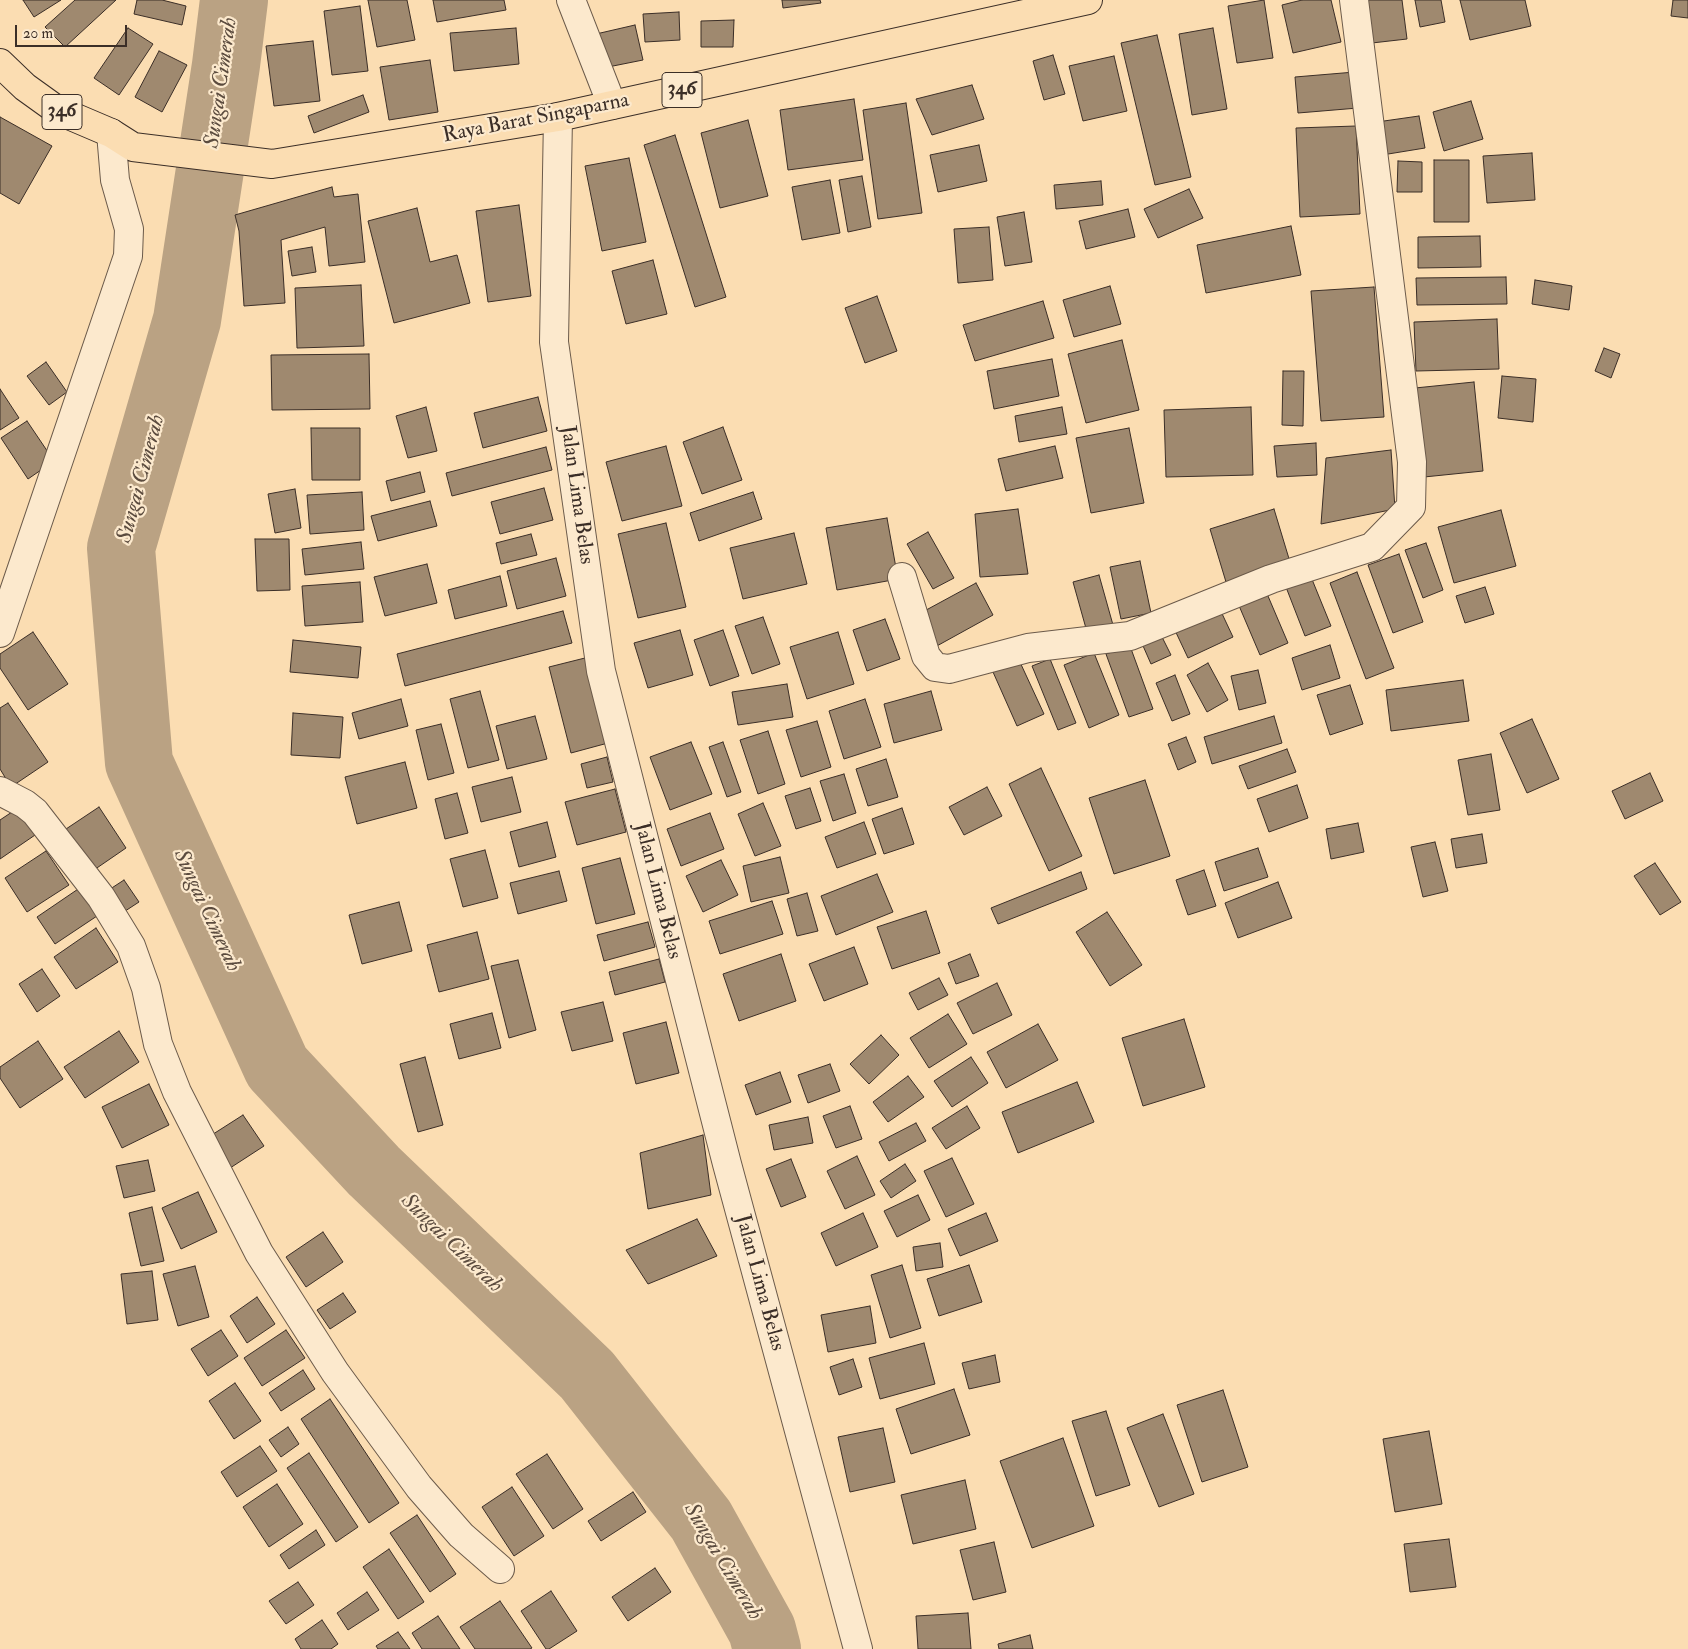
<!DOCTYPE html>
<style>
body{margin:0}
#map{position:relative;width:1688px;height:1649px;overflow:hidden;background:#fbddb2;font-family:"IM FELL Double Pica",serif}
canvas{display:block}
.scale{position:absolute;left:15px;top:25px;width:112px;height:22px;box-sizing:border-box;border:2px solid #3b2e27;border-top:0;padding-left:6px;font-size:15px;line-height:18px;white-space:nowrap;color:#3b2e27;-webkit-text-stroke:4px #fce9cd;paint-order:stroke}
</style>
<div id="map">
<canvas width="1688" height="1649"></canvas>
<div class="scale">20 m</div>
</div>
<script>
const c = document.querySelector('canvas').getContext('2d');
c.lineJoin = 'round';
function toPath(rows) {
  const path = new Path2D();
  for (const r of rows) {
    path.moveTo(r[0], r[1]);
    for (let i = 2; i < r.length; i += 2) path.lineTo(r[i], r[i + 1]);
  }
  return path;
}
function strokePath(path, color, width, dash) {
  c.strokeStyle = color;
  c.lineWidth = width;
  c.lineCap = dash ? 'butt' : 'round';
  c.setLineDash(dash || []);
  c.stroke(path);
}
function fill(path, color) {
  c.fillStyle = color;
  c.fill(path, 'evenodd');
}
function label(font, color, halo, rows, align = 'center') {
  c.font = font + ' "IM FELL Double Pica",serif';
  c.lineWidth = 4.5;
  c.setLineDash([]);
  c.textBaseline = 'middle';
  c.strokeStyle = halo;
  c.fillStyle = color;
  for (const [text, x, y, turn = 0] of rows) {
    c.save();
    c.translate(x, y);
    c.rotate((+turn || 0) * Math.PI / 180);
    c.textAlign = isNaN(turn) ? turn : align;
    if (halo) c.strokeText(text, 0, 0);
    c.fillText(text, 0, 0);
    c.restore();
  }
}
const river = toPath([
 [234,0,226,65,187,320,121,548,139,763,277,1067,374,1171,587,1375,701,1520,762,1630,767,1649]
]);
const building = toPath([
 [23,0,61,0,34,17,23,0],
 [75,0,116,0,65,47,45,27,75,0],
 [137,0,162,0,186,6,182,25,134,14,137,0],
 [368,0,407,0,415,40,377,47,368,0],
 [433,0,504,0,506,10,437,22,433,0],
 [782,0,820,0,821,3,783,8,782,0],
 [1264,0,1273,58,1237,63,1228,6,1264,0],
 [1302,0,1331,0,1341,42,1293,53,1282,5,1302,0],
 [1357,0,1402,0,1407,39,1363,44,1357,0],
 [1415,0,1441,0,1445,22,1420,27,1415,0],
 [1460,0,1525,0,1531,26,1470,40,1460,0],
 [1673,0,1688,0,1688,18,1671,16,1673,0],
 [360,6,368,71,332,75,324,11,360,6],
 [679,12,680,40,645,42,643,14,679,12],
 [734,20,733,47,701,47,701,21,734,20],
 [635,25,643,60,603,68,596,34,635,25],
 [128,28,153,44,119,95,94,78,128,28],
 [516,28,519,64,454,71,450,33,516,28],
 [1213,28,1227,109,1192,115,1179,34,1213,28],
 [1157,35,1191,177,1155,185,1121,43,1157,35],
 [313,41,320,101,274,106,266,46,313,41],
 [159,51,187,65,162,112,135,97,159,51],
 [1053,55,1065,94,1044,100,1033,61,1053,55],
 [1114,56,1127,111,1083,121,1069,66,1114,56],
 [430,60,438,112,389,120,380,67,430,60],
 [1355,72,1358,108,1298,113,1295,77,1355,72],
 [972,85,984,119,932,135,916,99,972,85],
 [363,95,369,112,314,133,308,116,363,95],
 [854,99,863,160,788,170,780,110,854,99],
 [1471,101,1483,139,1444,151,1433,112,1471,101],
 [906,103,922,213,878,219,863,110,906,103],
 [1419,116,1425,148,1382,155,1377,122,1419,116],
 [0,117,52,146,19,204,0,193,0,117],
 [748,120,768,196,720,208,701,133,748,120],
 [1356,126,1360,214,1300,217,1296,128,1356,126],
 [675,135,726,297,695,307,644,145,675,135],
 [979,145,987,181,938,192,930,155,979,145],
 [1532,153,1535,200,1487,203,1483,156,1532,153],
 [629,158,646,242,602,251,585,166,629,158],
 [1434,160,1469,160,1469,222,1434,222,1434,160],
 [1398,161,1422,162,1422,192,1397,192,1398,161],
 [862,176,871,227,848,232,839,180,862,176],
 [830,180,840,233,802,240,792,187,830,180],
 [1101,181,1103,205,1056,209,1054,185,1101,181],
 [332,187,334,197,358,194,365,262,329,266,325,227,281,240,285,303,244,306,239,231,235,215,332,187],
 [1189,189,1203,218,1158,238,1144,209,1189,189],
 [519,205,531,296,488,302,476,211,519,205],
 [417,208,430,262,457,255,470,303,394,323,368,221,417,208],
 [1128,209,1135,237,1086,249,1079,221,1128,209],
 [1024,212,1032,262,1005,266,997,217,1024,212],
 [1291,226,1301,275,1206,293,1197,245,1291,226],
 [989,227,993,280,958,283,954,229,989,227],
 [1480,236,1481,267,1418,268,1418,237,1480,236],
 [312,247,316,272,292,276,288,251,312,247],
 [653,260,667,314,626,324,612,271,653,260],
 [1506,277,1507,304,1417,305,1416,278,1506,277],
 [1535,280,1572,286,1569,310,1532,304,1535,280],
 [361,285,364,346,297,348,295,288,361,285],
 [1110,286,1121,324,1074,337,1063,300,1110,286],
 [1374,287,1384,417,1321,421,1311,291,1374,287],
 [877,296,897,351,865,363,845,308,877,296],
 [1043,301,1054,338,975,361,963,325,1043,301],
 [1497,319,1499,369,1416,371,1414,322,1497,319],
 [1122,340,1139,410,1086,423,1068,354,1122,340],
 [1604,348,1620,354,1611,378,1595,371,1604,348],
 [369,354,370,409,272,410,271,355,369,354],
 [1052,359,1059,396,994,409,987,371,1052,359],
 [46,362,67,392,49,405,27,376,46,362],
 [1283,371,1304,371,1303,426,1282,425,1283,371],
 [1502,376,1536,379,1533,422,1498,418,1502,376],
 [1474,382,1483,471,1424,477,1415,388,1474,382],
 [0,389,19,418,0,430,0,389],
 [538,397,547,431,483,448,474,413,538,397],
 [426,407,437,451,408,458,396,416,426,407],
 [1062,407,1067,434,1019,442,1015,416,1062,407],
 [1251,407,1253,475,1166,477,1164,410,1251,407],
 [27,421,54,461,28,479,1,438,27,421],
 [723,427,742,480,702,494,683,442,723,427],
 [311,428,360,428,360,480,312,480,311,428],
 [1129,428,1144,503,1091,513,1076,438,1129,428],
 [1316,443,1317,475,1277,477,1274,446,1316,443],
 [666,446,682,506,622,521,606,462,666,446],
 [1055,446,1063,478,1006,491,998,459,1055,446],
 [546,447,552,470,452,496,446,473,546,447],
 [1391,450,1395,509,1321,524,1326,458,1391,450],
 [420,472,425,492,391,501,386,481,420,472],
 [544,488,553,520,500,534,491,502,544,488],
 [295,489,301,528,275,533,268,494,295,489],
 [362,492,364,530,310,534,307,495,362,492],
 [753,492,762,519,699,541,690,513,753,492],
 [430,501,437,526,378,541,371,516,430,501],
 [1018,509,1028,574,980,577,975,514,1018,509],
 [1274,509,1290,562,1226,582,1210,529,1274,509],
 [1501,510,1516,566,1454,583,1438,527,1501,510],
 [887,518,898,579,837,590,826,528,887,518],
 [666,523,686,607,638,618,618,534,666,523],
 [928,532,954,578,933,589,907,544,928,532],
 [794,533,807,584,743,599,730,548,794,533],
 [531,534,537,555,501,564,496,543,531,534],
 [255,539,289,539,290,590,257,591,255,539],
 [361,542,364,569,305,575,302,549,361,542],
 [1426,543,1443,590,1423,598,1405,550,1426,543],
 [1399,554,1423,622,1393,633,1368,565,1399,554],
 [556,558,566,596,517,609,507,571,556,558],
 [1140,561,1151,613,1121,619,1110,567,1140,561],
 [427,564,437,603,385,616,374,577,427,564],
 [1309,572,1331,626,1305,636,1284,582,1309,572],
 [1357,572,1394,668,1366,679,1330,583,1357,572],
 [1099,575,1113,625,1087,632,1073,582,1099,575],
 [500,576,507,606,455,619,448,590,500,576],
 [360,582,363,622,305,626,302,586,360,582],
 [976,583,993,615,935,647,917,615,976,583],
 [1485,587,1494,614,1465,623,1456,596,1485,587],
 [1265,589,1288,643,1260,655,1237,601,1265,589],
 [1217,603,1233,637,1188,658,1172,624,1217,603],
 [563,611,572,643,405,686,397,654,563,611],
 [763,617,780,664,752,674,735,626,763,617],
 [885,619,900,659,867,671,853,630,885,619],
 [680,630,693,675,648,688,634,643,680,630],
 [723,630,739,676,710,686,694,640,723,630],
 [1159,631,1171,655,1151,664,1140,639,1159,631],
 [33,632,68,684,28,710,0,668,0,654,33,632],
 [838,632,854,684,807,699,790,647,838,632],
 [293,640,361,647,358,678,290,672,293,640],
 [1330,645,1340,678,1302,690,1292,658,1330,645],
 [1130,646,1153,709,1129,717,1106,654,1130,646],
 [1094,653,1119,715,1089,728,1064,665,1094,653],
 [585,658,608,743,571,753,549,667,585,658],
 [1050,659,1076,723,1058,730,1032,666,1050,659],
 [1019,660,1044,714,1017,726,993,672,1019,660],
 [1208,663,1228,700,1207,712,1187,675,1208,663],
 [1258,670,1266,703,1239,710,1231,676,1258,670],
 [1175,675,1190,714,1172,721,1156,683,1175,675],
 [1463,680,1469,721,1391,731,1386,690,1463,680],
 [787,684,793,717,738,725,732,692,787,684],
 [1350,685,1363,724,1330,735,1317,695,1350,685],
 [480,691,499,760,468,768,450,699,480,691],
 [931,691,942,730,894,743,884,704,931,691],
 [401,699,408,726,359,739,352,713,401,699],
 [865,699,881,747,844,759,829,711,865,699],
 [8,703,48,762,11,787,0,769,0,708,8,703],
 [293,713,343,717,340,758,291,755,293,713],
 [535,716,547,759,507,769,496,726,535,716],
 [1274,716,1282,743,1212,764,1204,737,1274,716],
 [1532,719,1559,779,1527,793,1500,733,1532,719],
 [817,721,831,767,801,777,786,730,817,721],
 [441,724,454,773,428,780,416,730,441,724],
 [768,731,785,784,758,794,740,740,768,731],
 [1186,737,1196,762,1178,770,1168,744,1186,737],
 [691,742,712,794,670,810,650,757,691,742],
 [723,742,741,792,727,797,709,747,723,742],
 [1287,749,1296,772,1248,789,1239,766,1287,749],
 [1491,754,1500,810,1468,815,1458,760,1491,754],
 [607,757,613,782,587,788,581,764,607,757],
 [886,759,898,797,868,806,856,769,886,759],
 [405,762,417,808,357,824,345,777,405,762],
 [1041,768,1082,856,1049,871,1009,784,1041,768],
 [1650,773,1663,801,1625,819,1612,791,1650,773],
 [844,774,856,813,833,821,820,781,844,774],
 [512,777,521,812,481,822,472,787,512,777],
 [1145,780,1170,856,1114,874,1089,798,1145,780],
 [1297,785,1308,818,1269,832,1257,799,1297,785],
 [987,787,1002,816,964,835,949,807,987,787],
 [810,788,821,821,796,829,785,796,810,788],
 [615,789,626,832,577,845,565,802,615,789],
 [457,793,468,833,445,839,435,799,457,793],
 [763,803,781,846,755,856,738,814,763,803],
 [21,806,38,833,0,859,0,820,21,806],
 [99,807,126,848,91,872,63,831,99,807],
 [902,808,914,844,884,854,872,819,902,808],
 [710,813,724,849,681,866,667,829,710,813],
 [547,822,556,857,519,867,510,832,547,822],
 [864,822,876,854,837,868,825,837,864,822],
 [1358,823,1364,852,1331,859,1326,829,1358,823],
 [1482,834,1487,863,1456,868,1451,839,1482,834],
 [1435,842,1448,891,1423,897,1411,847,1435,842],
 [1258,848,1268,877,1224,891,1215,862,1258,848],
 [485,850,498,898,463,907,450,859,485,850],
 [46,851,69,885,27,912,5,878,46,851],
 [780,857,789,893,751,902,743,866,780,857],
 [620,858,635,914,596,924,582,868,620,858],
 [721,860,738,895,703,912,686,876,721,860],
 [1655,863,1681,902,1660,915,1634,876,1655,863],
 [1204,870,1216,906,1188,915,1176,880,1204,870],
 [559,871,567,901,518,914,510,883,559,871],
 [1081,872,1087,889,998,924,991,908,1081,872],
 [877,874,893,912,836,935,821,896,877,874],
 [124,880,139,902,116,917,101,895,124,880],
 [1278,882,1292,918,1238,938,1225,903,1278,882],
 [87,883,106,910,55,944,37,917,87,883],
 [807,893,818,931,797,936,787,899,807,893],
 [772,901,783,934,720,954,709,921,772,901],
 [399,902,412,951,362,964,349,915,399,902],
 [926,911,940,953,892,969,877,927,926,911],
 [1107,912,1142,965,1110,986,1076,932,1107,912],
 [648,922,655,947,604,961,597,935,648,922],
 [96,928,118,962,76,989,54,957,96,928],
 [477,932,489,979,439,992,427,945,477,932],
 [854,947,868,984,824,1001,809,964,854,947],
 [781,954,796,1001,739,1021,723,974,781,954],
 [970,954,979,976,956,984,948,963,970,954],
 [659,959,665,982,615,995,609,972,659,959],
 [518,960,536,1030,509,1038,491,966,518,960],
 [42,969,60,996,37,1012,19,984,42,969],
 [939,978,948,995,918,1010,909,993,939,978],
 [997,983,1012,1015,973,1034,957,1003,997,983],
 [603,1002,613,1041,572,1051,561,1012,603,1002],
 [492,1013,501,1048,459,1059,450,1024,492,1013],
 [948,1014,967,1044,929,1068,910,1038,948,1014],
 [1184,1019,1205,1087,1143,1106,1122,1038,1184,1019],
 [666,1022,679,1073,636,1084,623,1033,666,1022],
 [1038,1024,1058,1060,1006,1088,987,1052,1038,1024],
 [119,1031,139,1062,85,1098,64,1067,119,1031],
 [881,1035,899,1055,869,1084,850,1064,881,1035],
 [38,1041,63,1079,20,1108,0,1078,0,1067,38,1041],
 [425,1057,443,1125,418,1132,400,1064,425,1057],
 [971,1057,988,1083,952,1107,934,1081,971,1057],
 [830,1064,840,1091,808,1103,798,1075,830,1064],
 [780,1072,791,1102,756,1115,745,1085,780,1072],
 [908,1076,924,1097,888,1122,873,1102,908,1076],
 [1077,1082,1094,1122,1018,1153,1002,1112,1077,1082],
 [149,1084,169,1125,122,1148,102,1107,149,1084],
 [850,1106,862,1139,836,1148,823,1116,850,1106],
 [967,1106,980,1128,946,1149,932,1128,967,1106],
 [243,1115,264,1146,227,1170,207,1138,243,1115],
 [808,1117,813,1143,774,1150,769,1125,808,1117],
 [916,1123,926,1141,889,1161,879,1142,916,1123],
 [703,1135,711,1195,648,1209,640,1153,703,1135],
 [857,1156,875,1195,845,1209,827,1171,857,1156],
 [952,1158,974,1204,946,1217,924,1171,952,1158],
 [791,1159,806,1197,781,1207,766,1169,791,1159],
 [148,1160,155,1191,124,1198,116,1166,148,1160],
 [905,1164,916,1181,891,1198,880,1181,905,1164],
 [198,1192,217,1232,181,1249,162,1208,198,1192],
 [918,1195,930,1220,897,1237,884,1211,918,1195],
 [152,1207,164,1261,141,1266,129,1213,152,1207],
 [863,1213,878,1247,836,1266,821,1233,863,1213],
 [986,1213,998,1241,960,1256,948,1229,986,1213],
 [697,1219,717,1256,648,1284,626,1250,697,1219],
 [323,1232,343,1262,306,1287,286,1257,323,1232],
 [940,1243,943,1267,916,1271,913,1247,940,1243],
 [902,1265,921,1328,890,1338,871,1275,902,1265],
 [969,1265,982,1302,939,1316,927,1279,969,1265],
 [195,1266,209,1317,178,1326,163,1274,195,1266],
 [152,1271,158,1320,127,1324,121,1274,152,1271],
 [343,1293,356,1312,330,1329,317,1310,343,1293],
 [257,1297,275,1324,247,1343,230,1316,257,1297],
 [870,1306,876,1343,828,1352,821,1315,870,1306],
 [221,1330,238,1356,208,1376,191,1349,221,1330],
 [286,1330,305,1358,262,1386,244,1358,286,1330],
 [924,1343,935,1384,880,1399,869,1358,924,1343],
 [995,1355,1000,1382,969,1389,962,1363,995,1355],
 [853,1359,862,1387,839,1395,830,1367,853,1359],
 [303,1370,315,1389,281,1411,269,1393,303,1370],
 [235,1383,261,1421,234,1439,209,1401,235,1383],
 [954,1389,970,1435,911,1454,896,1409,954,1389],
 [1223,1390,1248,1467,1202,1482,1177,1405,1223,1390],
 [330,1399,399,1503,369,1523,301,1419,330,1399],
 [1106,1411,1130,1485,1096,1496,1072,1421,1106,1411],
 [1163,1414,1194,1494,1159,1507,1127,1428,1163,1414],
 [288,1427,299,1444,281,1457,269,1440,288,1427],
 [883,1428,895,1482,850,1492,838,1437,883,1428],
 [1429,1431,1442,1504,1395,1512,1383,1439,1429,1431],
 [1063,1438,1094,1526,1032,1548,1000,1461,1063,1438],
 [260,1446,277,1471,237,1497,221,1472,260,1446],
 [309,1453,358,1527,336,1542,287,1468,309,1453],
 [547,1454,583,1509,553,1529,516,1474,547,1454],
 [965,1480,976,1529,913,1544,901,1495,965,1480],
 [277,1484,303,1524,269,1547,243,1507,277,1484],
 [512,1487,544,1536,514,1556,482,1507,512,1487],
 [633,1492,646,1512,601,1541,588,1521,633,1492],
 [417,1515,456,1574,430,1592,390,1533,417,1515],
 [316,1530,325,1545,289,1569,280,1555,316,1530],
 [1449,1539,1456,1587,1410,1592,1404,1544,1449,1539],
 [994,1542,1006,1592,973,1600,960,1550,994,1542],
 [389,1549,424,1602,398,1619,363,1567,389,1549],
 [655,1568,671,1592,628,1621,612,1597,655,1568],
 [298,1582,314,1605,286,1624,269,1601,298,1582],
 [551,1591,577,1631,549,1649,546,1649,521,1611,551,1591],
 [367,1592,379,1610,348,1630,337,1613,367,1592],
 [500,1601,532,1648,530,1649,475,1649,460,1627,500,1601],
 [968,1613,971,1649,918,1649,916,1616,968,1613],
 [438,1616,460,1649,422,1649,412,1633,438,1616],
 [322,1620,338,1644,331,1649,301,1649,295,1639,322,1620],
 [398,1632,410,1649,378,1649,376,1646,398,1632],
 [1030,1635,1033,1649,999,1649,998,1644,1030,1635]
]);
const minor = toPath([
 [571,0,612,105],
 [558,117,554,342,601,671,727,1164,858,1649],
 [902,577,926,656,935,667,949,669,1028,648,1130,636,1271,579,1372,547,1411,507,1412,462,1354,0],
 [0,633,128,256,129,229,115,180,111,133],
 [0,791,25,804,35,812,101,897,131,946,146,988,158,1044,177,1092,259,1253,335,1372,419,1487,461,1535,500,1569]
]);
const major = toPath([
 [0,63,25,87,57,110,111,133,133,147,272,164,558,117,1088,0]
]);
const shields = [
 [682,90,40],
 [62,112,40]
];
const shieldNames = [
 ["346",682,90],
 ["346",62,112]
];
const streetNames = [
 ["Raya Barat Singaparna",536,119,-11],
 ["Jalan Lima Belas",576,495,82],
 ["Jalan Lima Belas",657,891,76],
 ["Jalan Lima Belas",759,1283,75]
];
const waterNames = [
 ["Sungai Cimerah",222,83,-82],
 ["Sungai Cimerah",142,479,-75],
 ["Sungai Cimerah",206,911,65],
 ["Sungai Cimerah",451,1244,44],
 ["Sungai Cimerah",722,1562,59]
];
strokePath(river, '#baa283', 68);
fill(building, '#9f896f');
strokePath(building, '#3b2e27', 1);
strokePath(minor, '#6b5a4a', 30);
strokePath(major, '#3b2e27', 30);
strokePath(minor, '#fce9cd', 28);
strokePath(major, '#fbddb2', 28);
for (const [x, y, w] of shields) {
  const box = new Path2D();
  box.roundRect(x - w / 2, y - 17.5, w, 35, 4);
  c.fillStyle = '#fce9cd';
  c.fill(box);
  strokePath(box, '#3b2e27', 1);
}
label('bold 20px', '#3b2e27', null, shieldNames);
label('21px', '#3b2e27', '#fce9cd', streetNames);
label('italic 22px', '#5b4b3e', '#fce9cd', waterNames);
</script>
